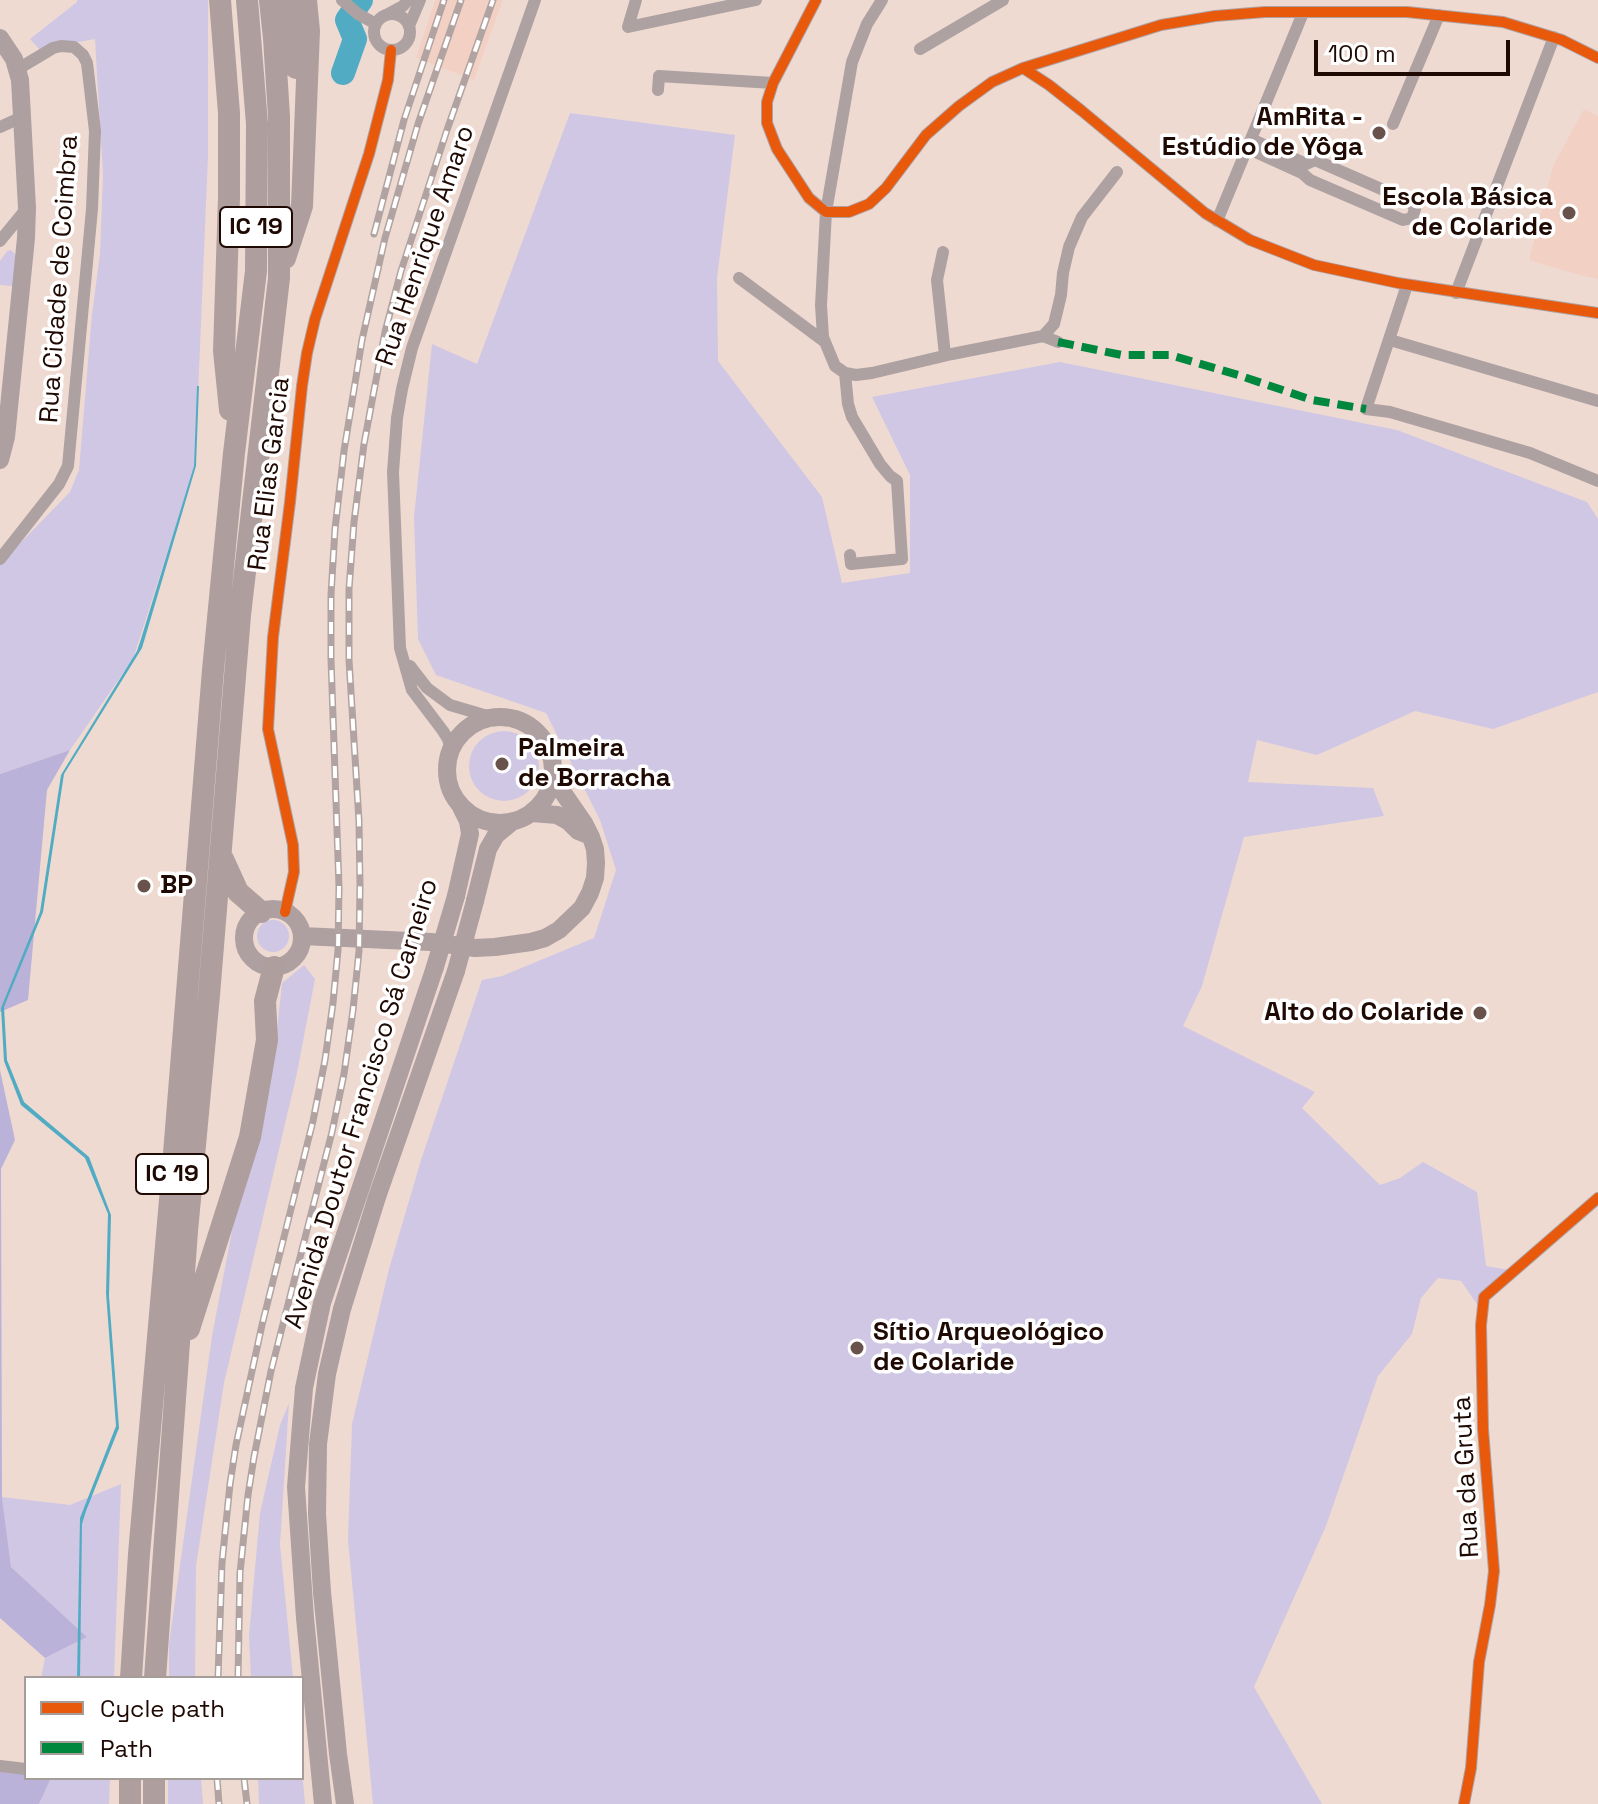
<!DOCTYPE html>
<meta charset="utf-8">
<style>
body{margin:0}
#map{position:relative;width:1598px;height:1804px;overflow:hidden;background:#efdad2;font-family:"Space Grotesk",sans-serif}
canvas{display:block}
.legend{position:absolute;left:24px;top:1676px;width:280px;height:104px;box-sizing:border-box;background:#fff;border:2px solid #a59d9a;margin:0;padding:10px 14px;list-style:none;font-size:24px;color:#1f0903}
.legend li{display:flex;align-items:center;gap:16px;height:40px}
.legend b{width:40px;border:2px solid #a59d9a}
.scale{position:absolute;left:1314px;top:40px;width:196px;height:36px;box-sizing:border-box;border:4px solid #1f0903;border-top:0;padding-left:10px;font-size:24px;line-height:28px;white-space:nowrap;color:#1f0903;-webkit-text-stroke:6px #fff;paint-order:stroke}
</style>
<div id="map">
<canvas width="1598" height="1804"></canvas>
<ul class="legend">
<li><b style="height:10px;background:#e8590c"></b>Cycle path</li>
<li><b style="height:10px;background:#00873e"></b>Path</li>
</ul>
<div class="scale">100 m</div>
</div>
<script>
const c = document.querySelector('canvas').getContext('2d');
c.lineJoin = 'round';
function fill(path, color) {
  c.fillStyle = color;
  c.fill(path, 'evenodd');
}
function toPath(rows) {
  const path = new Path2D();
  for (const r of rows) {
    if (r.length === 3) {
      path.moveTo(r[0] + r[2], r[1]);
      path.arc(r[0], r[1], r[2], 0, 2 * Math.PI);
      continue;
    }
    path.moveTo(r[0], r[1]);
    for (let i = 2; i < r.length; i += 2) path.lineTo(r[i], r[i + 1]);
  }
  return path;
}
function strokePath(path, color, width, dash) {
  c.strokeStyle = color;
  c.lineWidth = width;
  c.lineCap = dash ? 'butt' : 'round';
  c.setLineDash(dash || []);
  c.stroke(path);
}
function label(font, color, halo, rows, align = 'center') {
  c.font = font + ' "Space Grotesk",sans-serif';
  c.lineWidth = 7;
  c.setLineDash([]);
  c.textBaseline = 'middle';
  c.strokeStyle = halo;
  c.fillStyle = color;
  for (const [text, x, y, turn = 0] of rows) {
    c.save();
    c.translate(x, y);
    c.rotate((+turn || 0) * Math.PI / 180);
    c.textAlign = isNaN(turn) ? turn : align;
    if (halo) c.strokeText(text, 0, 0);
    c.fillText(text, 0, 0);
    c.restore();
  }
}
const built = toPath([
 [435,0,503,0,474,80,416,58],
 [1584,109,1598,116,1598,279,1579,275,1529,260,1553,166]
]);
const green = toPath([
 [77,0,208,0,208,155,195,466,133,659,70,750,0,774,0,564,70,492,79,470,92,314,100,254,103,175,95,39,39,49,30,39,77,2],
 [570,113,735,135,717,278,718,361,822,497,842,583,910,573,910,475,872,397,1060,362,1397,430,1587,502,1598,519,1598,692,1493,729,1415,711,1317,755,1257,740,1248,782,1373,788,1384,816,1244,837,1202,986,1183,1026,1315,1092,1302,1108,1380,1185,1400,1178,1423,1162,1477,1192,1486,1266,1515,1271,1479,1307,1461,1281,1438,1278,1421,1298,1412,1334,1378,1376,1326,1526,1254,1687,1322,1804,373,1804,348,1540,352,1424,389,1269,421,1160,482,980,502,976,594,938,616,870,600,820,546,713,436,675,418,639,414,517,432,344,477,364],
 [11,250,15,254,14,286,0,285,0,261,7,251],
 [504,766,35],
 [273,936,16],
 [304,965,315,979,297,1073,224,1383,196,1566,195,1678,169,1678,169,1644,212,1336,232,1231,276,1040,282,983],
 [289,1403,280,1544,293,1678,251,1678,249,1635,260,1513,280,1425],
 [121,1484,114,1678,41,1678,45,1658,87,1637,11,1567,2,1497,70,1505],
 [302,1770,305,1804,259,1804,258,1778,302,1778],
 [51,1778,110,1778,109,1804,39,1804],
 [168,1778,201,1778,203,1804,168,1804]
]);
const forest = toPath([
 [70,750,47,790,28,1000,0,1012,0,774],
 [0,1070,15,1140,1,1169,2,1497,11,1567,87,1637,45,1658,0,1618],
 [0,1763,26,1767,26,1778,51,1778,39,1804,0,1804]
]);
const water = toPath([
 [197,386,199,386,196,466,142,648,64,774,43,912,4,1007,7,1060,24,1102,89,1157,111,1215,109,1296,119,1428,86,1511,82,1524,80,1678,77,1678,80,1518,116,1426,106,1293,108,1214,85,1158,21,1105,4,1061,1,1008,40,912,61,775,137,651,141,639,194,466]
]);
const river = toPath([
 [343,73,355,39,347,20,361,0]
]);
const street = toPath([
 [342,0,358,14,376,24],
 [636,0,628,27,756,0],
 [816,0,773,83,767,102,767,123,777,149,809,198,826,212,849,212,869,204,886,188,926,135,959,106,992,82,1023,68,1161,25,1215,16,1265,12,1407,12,1503,22,1562,40,1598,58],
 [882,0,867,24,852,62,826,212,821,305,823,337,835,366,845,373,856,375,872,373,952,354,1043,336,1058,342],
 [388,14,403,6,408,0],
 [392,32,18],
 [409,26,420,0],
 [920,49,1003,0],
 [1023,68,1049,85,1082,111,1205,213,1250,240,1314,265,1398,283,1598,313],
 [658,90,659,76,773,83],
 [1393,124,1439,15],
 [0,127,22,117],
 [1247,148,1302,173,1310,180,1403,220,1412,218,1415,209,1411,202,1315,160,1306,164,1251,139],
 [1217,221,1303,13],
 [0,241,27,208],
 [943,252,937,280,945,355],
 [739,278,825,342],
 [1407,285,1366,409,1390,412,1530,453,1598,481],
 [1456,293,1554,37],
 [1043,336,1054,324,1061,295,1063,273,1069,247,1082,217,1117,172],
 [1390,340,1598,401],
 [845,373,848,404,852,417,880,464,890,476,897,481,902,559,851,564,850,555],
 [0,559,59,484,68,466,92,209,95,131,87,63,83,55,74,47,61,46,53,48,18,69],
 [410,666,427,688,450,705,484,715,500,717],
 [451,750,448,739,443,731,412,690,400,648,393,472,397,418,402,389,412,348,535,0],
 [285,912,294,872,293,845,268,729,273,637,290,502,302,386,307,353,315,319,369,154,388,80,391,50],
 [0,1766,26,1769],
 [1464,1804,1471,1768,1479,1662,1490,1605,1494,1571,1483,1429,1481,1325,1484,1297,1598,1198]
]);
const secondary = toPath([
 [0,38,14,59,20,80,27,208,26,238,6,437,0,460],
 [500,770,53],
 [532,813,557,815,568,821,578,831,588,835],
 [456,896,470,834,468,821,461,807],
 [475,901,488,849,496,835,513,821],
 [273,938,29],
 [302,936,431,942,475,948,495,947,531,942,545,938,559,930,582,908,590,893,595,878,596,863,595,849,591,837,584,823,557,784,554,773],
 [323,1804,305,1618,296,1487,304,1388,322,1303,435,967],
 [345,1804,338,1754,322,1592,317,1514,318,1444,327,1374,342,1309,377,1197,456,971]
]);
const highway = toPath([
 [220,0,229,113,229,197,224,351,230,410],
 [289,0,296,68],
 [285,258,302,206,309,31,306,0],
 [223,859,238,892,261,912],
 [189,1329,250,1137,267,1040,265,1001,274,967],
 [131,1678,139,1554,173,1166,213,670,234,453,256,271,257,124,247,0],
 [155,1678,187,1231,209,995,240,615,279,278,279,116,274,38,270,0],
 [130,1778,130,1804],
 [154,1778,154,1804]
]);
const rail = toPath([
 [374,234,404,120,444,0],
 [218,1678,222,1563,230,1484,236,1445,262,1325,313,1121,325,1060,333,1003,338,950,339,887,331,659,331,595,335,529,344,451,362,340,385,238,418,124,461,0],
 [238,1678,240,1573,248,1495,254,1457,271,1371,332,1132,344,1074,353,1010,359,951,360,886,359,821,349,660,349,589,354,522,364,444,385,332,401,271,447,130,493,0],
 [217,1778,219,1804],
 [244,1778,247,1804]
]);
const secondaryBridge = toPath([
 [435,967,456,896],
 [456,971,475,901]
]);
const quiet = toPath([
 [1058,342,1122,355,1170,355,1238,375,1312,400,1366,409]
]);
const cycleway = toPath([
 [816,0,773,83,767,102,767,123,777,149,809,198,826,212,849,212,869,204,886,188,926,135,959,106,992,82,1023,68,1161,25,1215,16,1265,12,1407,12,1503,22,1562,40,1598,58],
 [1023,68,1049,85,1082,111,1205,213,1250,240,1314,265,1398,283,1598,313],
 [285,912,294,872,293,845,268,729,273,637,290,502,302,386,307,353,315,319,369,154,388,80,391,50],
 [1464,1804,1471,1768,1479,1662,1490,1605,1494,1571,1483,1429,1481,1325,1484,1297,1598,1198]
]);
const markers = [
 [1379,133,8,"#68524b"],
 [1569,213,8,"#68524b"],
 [502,764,8,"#68524b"],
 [144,886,8,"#68524b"],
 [1480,1013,8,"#68524b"],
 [857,1348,8,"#68524b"]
];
const shields = [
 [256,227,72],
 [172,1174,72]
];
const shieldNames = [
 ["IC 19",256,227],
 ["IC 19",172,1174]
];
const poiNames = [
 ["AmRita -",1363,118],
 ["Estúdio de Yôga",1363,148],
 ["Escola Básica",1553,198],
 ["de Colaride",1553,228],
 ["Palmeira",518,749,"left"],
 ["de Borracha",518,779,"left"],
 ["BP",160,886,"left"],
 ["Alto do Colaride",1464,1013],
 ["Sítio Arqueológico",873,1333,"left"],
 ["de Colaride",873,1363,"left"]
];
const streetNames = [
 ["Rua Henrique Amaro",426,246,-71],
 ["Rua Cidade de Coimbra",60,279,-86],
 ["Rua Elias Garcia",270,474,-83],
 ["Avenida Doutor Francisco Sá Carneiro",362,1104,-73],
 ["Rua da Gruta",1467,1477,-93]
];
fill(built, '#f2d1c4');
fill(green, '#cfc7e4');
fill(forest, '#bbb2da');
fill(water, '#51acc3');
strokePath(river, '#51acc3', 24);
strokePath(street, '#aea1a2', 12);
strokePath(secondary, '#ae9fa0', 18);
strokePath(highway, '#ae9e9d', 22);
strokePath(rail, '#b0a3a1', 7);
strokePath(rail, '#fff', 4, [12]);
strokePath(secondaryBridge, '#ae9fa0', 18);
strokePath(quiet, '#00873e', 8, [16, 8]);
strokePath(cycleway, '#e8590c', 10);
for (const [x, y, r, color] of markers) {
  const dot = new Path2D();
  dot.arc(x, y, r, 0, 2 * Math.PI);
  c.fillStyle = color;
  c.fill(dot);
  strokePath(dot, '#fff', 3);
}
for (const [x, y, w] of shields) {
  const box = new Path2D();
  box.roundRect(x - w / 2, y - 20, w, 40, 6);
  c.fillStyle = '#fff';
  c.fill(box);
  strokePath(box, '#1f0903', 2);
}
label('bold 24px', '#1f0903', null, shieldNames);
label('bold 26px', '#1f0903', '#fff', poiNames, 'right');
label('26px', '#1f0903', '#fff', streetNames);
</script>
